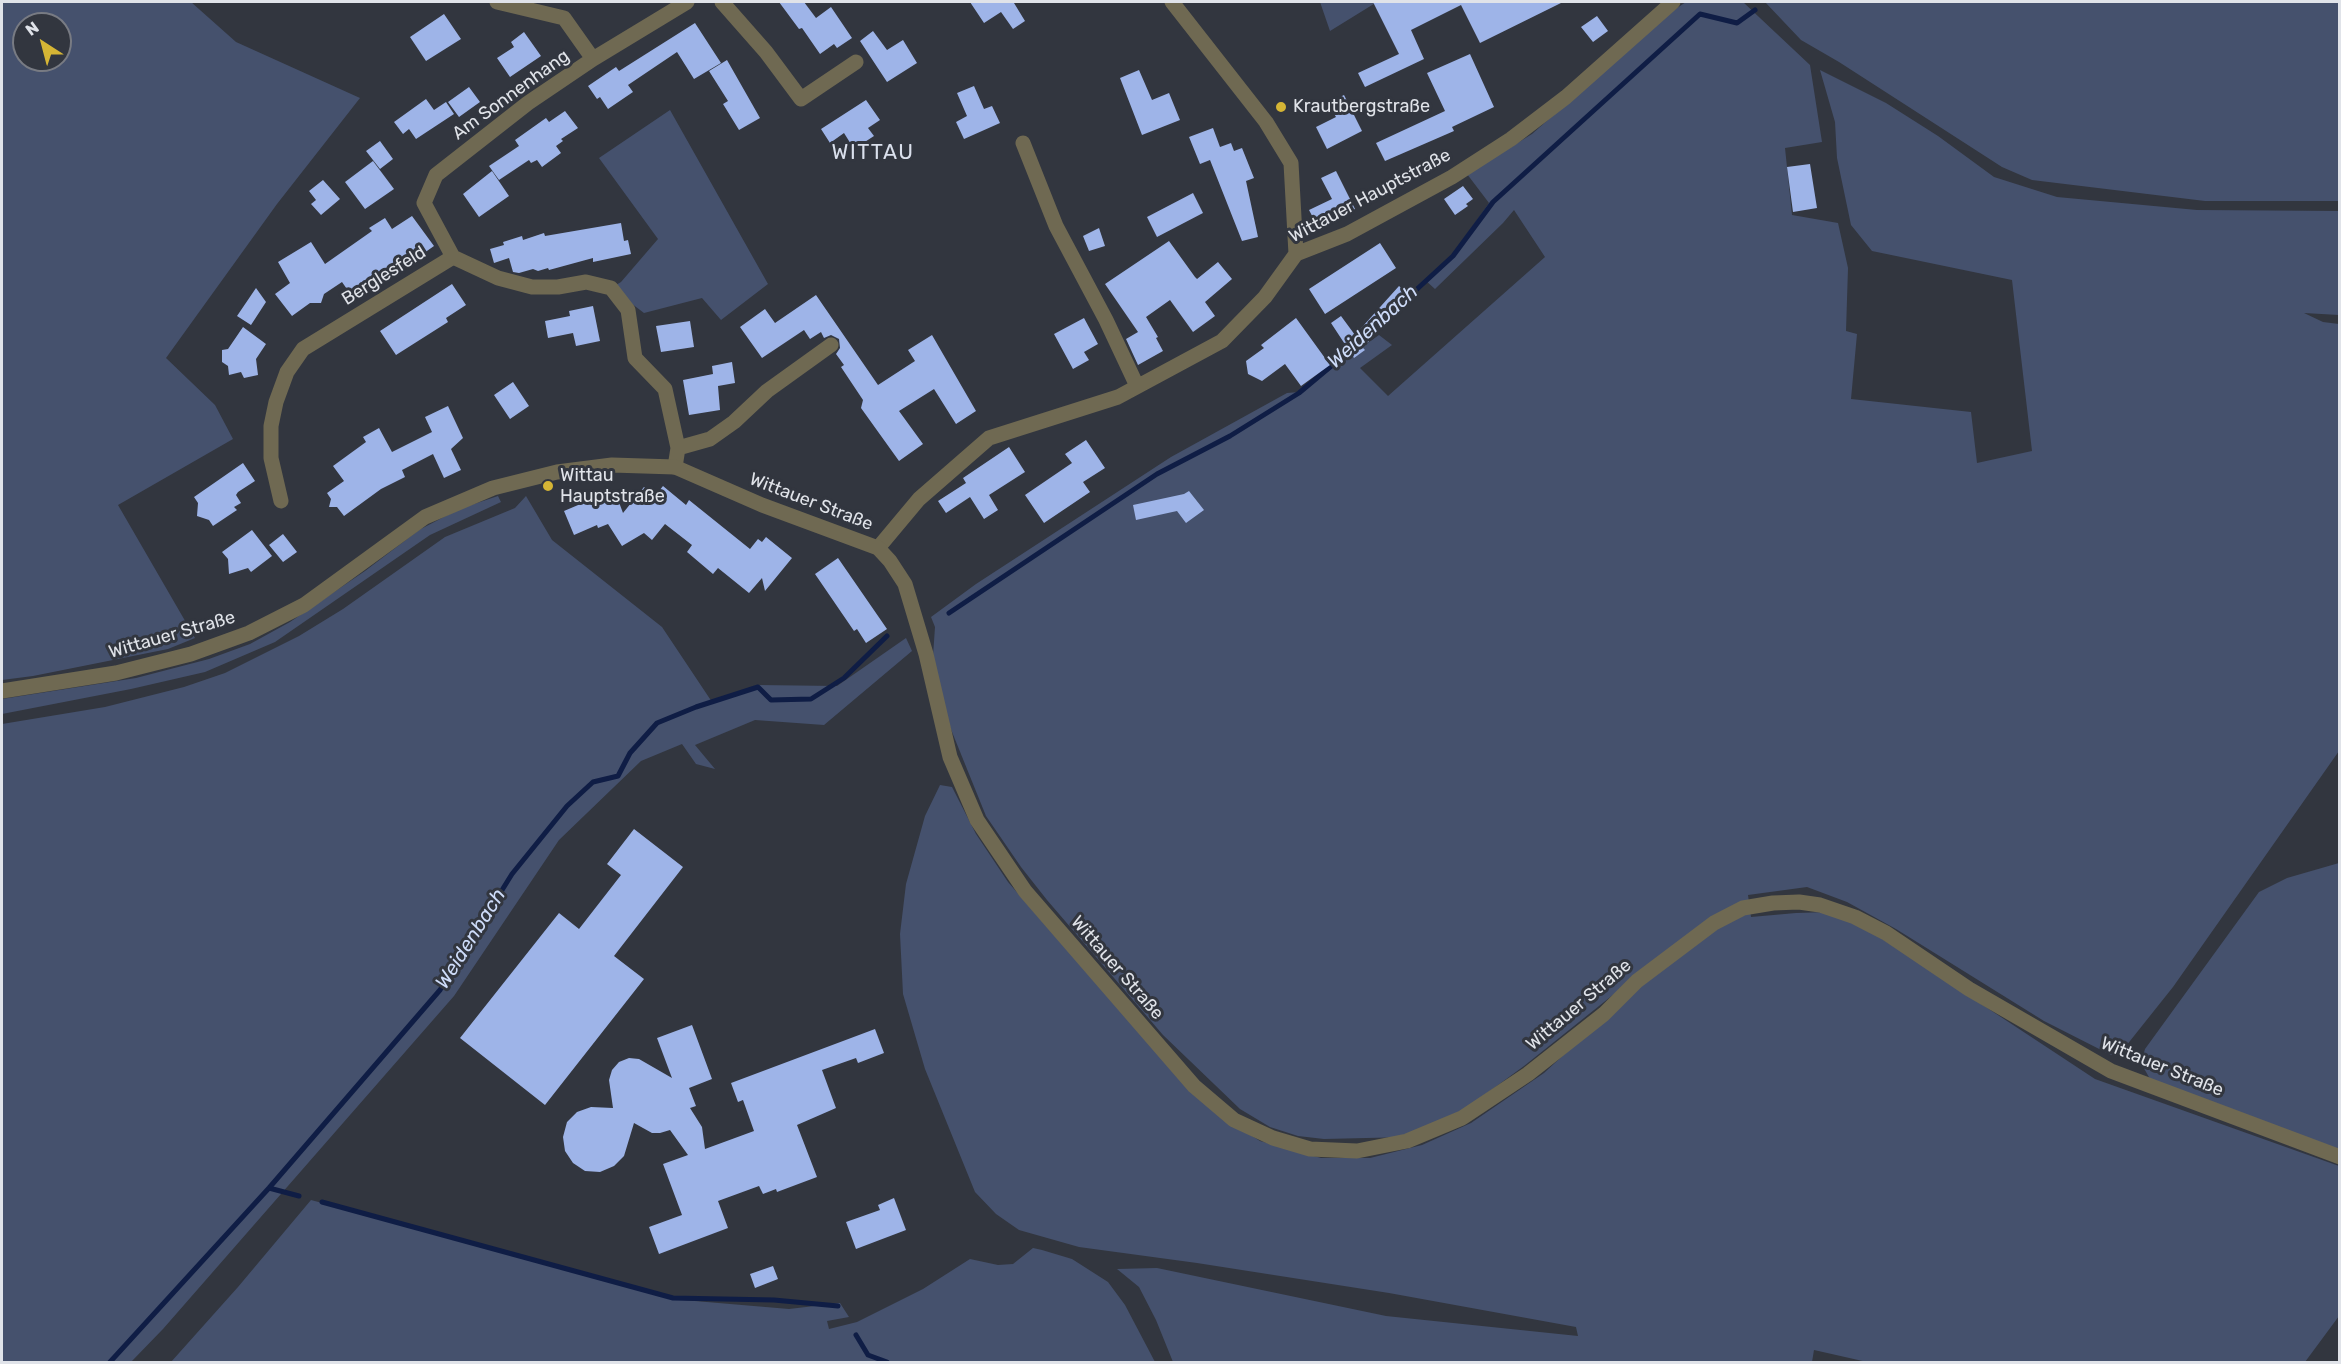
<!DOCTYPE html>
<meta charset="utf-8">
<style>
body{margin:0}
#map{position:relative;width:2341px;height:1364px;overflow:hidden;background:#32363f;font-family:Rubik,sans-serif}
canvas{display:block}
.frame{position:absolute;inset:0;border:3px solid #e0e3e9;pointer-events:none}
.north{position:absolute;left:12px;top:12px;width:60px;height:60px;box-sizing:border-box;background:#32363f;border:2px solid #787b83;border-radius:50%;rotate:324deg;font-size:16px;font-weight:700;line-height:24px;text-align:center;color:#e0e3e9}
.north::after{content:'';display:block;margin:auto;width:21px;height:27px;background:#d5b535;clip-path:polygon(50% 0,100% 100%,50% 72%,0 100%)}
</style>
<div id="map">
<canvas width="2341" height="1364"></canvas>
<div class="frame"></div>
<div class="north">N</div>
</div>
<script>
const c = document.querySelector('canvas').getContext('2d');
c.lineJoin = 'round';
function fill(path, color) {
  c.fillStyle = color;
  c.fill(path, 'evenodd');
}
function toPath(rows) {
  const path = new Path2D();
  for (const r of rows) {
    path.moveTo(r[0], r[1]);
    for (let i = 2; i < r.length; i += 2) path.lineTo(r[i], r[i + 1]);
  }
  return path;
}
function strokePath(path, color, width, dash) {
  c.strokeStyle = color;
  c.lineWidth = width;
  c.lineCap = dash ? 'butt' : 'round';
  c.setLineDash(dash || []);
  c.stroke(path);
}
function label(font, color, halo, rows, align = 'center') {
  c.font = font + ' Rubik,sans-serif';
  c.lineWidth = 6;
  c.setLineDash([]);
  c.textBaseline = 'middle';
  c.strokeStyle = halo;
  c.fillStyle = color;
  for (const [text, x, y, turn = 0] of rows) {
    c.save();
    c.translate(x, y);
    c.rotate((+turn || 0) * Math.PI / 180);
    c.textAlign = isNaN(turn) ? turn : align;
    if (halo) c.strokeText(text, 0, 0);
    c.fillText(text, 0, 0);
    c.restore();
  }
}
const green = toPath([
 [2,2,191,2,236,42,360,98,277,204,166,358,215,405,233,439,118,505,195,638,168,649,33,676,2,680],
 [24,24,60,24,60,60,24,60],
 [1320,2,1377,2,1330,31],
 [1686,2,1743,2,1810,65,1822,142,1785,148,1792,215,1838,223,1848,268,1846,331,1857,334,1851,399,1971,412,1977,463,2032,451,2012,280,1872,251,1851,225,1837,158,1835,122,1820,70,1886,103,1938,136,1994,177,2057,197,2197,210,2339,211,2339,315,2304,313,2323,322,2339,324,2339,751,2173,987,2122,1051,2111,1055,2044,1021,1896,929,1847,902,1807,887,1748,895,1751,917,1796,913,1828,912,1872,932,2095,1079,2339,1166,2339,1316,2305,1362,1867,1362,1814,1350,1812,1362,1173,1362,1156,1320,1139,1287,1117,1269,1157,1268,1386,1316,1578,1336,1576,1327,1389,1293,1197,1263,1079,1247,1019,1230,996,1214,975,1192,925,1069,903,994,900,934,906,884,925,816,940,785,952,787,976,834,1008,882,1041,920,1224,1118,1260,1141,1321,1158,1370,1158,1422,1145,1471,1123,1544,1073,1609,1013,1614,994,1524,1066,1449,1121,1409,1137,1324,1139,1298,1136,1270,1127,1240,1109,1163,1035,1047,900,1021,867,986,816,948,722,933,656,935,627,931,617,976,584,1171,457,1287,393,1299,392,1379,335,1392,345,1360,368,1388,396,1545,257,1514,210,1503,223,1435,289,1425,280,1452,255,1489,203,1467,174,1532,134,1668,14],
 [1765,2,2339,2,2339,201,2205,201,2032,180,2002,167,1839,62,1801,40],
 [670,110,768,284,721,320,702,298,644,313,611,288,621,282,658,239,599,158],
 [498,496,501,502,430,535,275,642,205,672,131,689,2,714,2,699,136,678,209,659,250,644,290,622,365,571,419,530,459,509],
 [526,496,552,540,662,627,712,702,757,685,837,686,906,638,912,651,824,725,755,720,695,745,715,769,696,764,682,744,641,761,559,840,454,996,163,1329,131,1362,2,1362,2,724,105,707,184,687,225,673,299,636,343,609,445,537,515,508],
 [2339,863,2339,1153,2150,1079,2141,1063,2145,1049,2259,892,2287,878],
 [311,1200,683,1300,789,1309,840,1303,849,1317,827,1321,829,1329,857,1322,923,1289,970,1259,998,1265,1013,1264,1033,1248,1042,1250,1072,1259,1108,1282,1125,1305,1155,1362,171,1362,238,1287]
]);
const stream = toPath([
 [1403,302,1453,256,1493,202,1700,14,1737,23,1755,10],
 [949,613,1157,474,1230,436,1299,393,1354,347],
 [269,1188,299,1196],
 [322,1202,673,1298,774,1300,838,1306],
 [856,1335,868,1355,887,1362],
 [110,1362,269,1188,440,990,512,874,567,806,593,782,618,776,630,753,657,723,696,707,758,687,771,700,811,699,844,678,887,636]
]);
const building = toPath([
 [779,2,804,2,816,18,831,7,852,38,837,48,834,44,820,54,802,28,799,29],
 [970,2,1017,2,1014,3,1025,21,1013,29,1001,12,984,23],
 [1373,2,1563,2,1480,43,1461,5,1411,30,1424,59,1365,87,1358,73,1399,54],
 [444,14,461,39,426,61,410,37],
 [1597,16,1608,31,1593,42,1581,27],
 [695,23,721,63,694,79,677,52,628,85,633,92,608,109,600,97,597,99,588,86,616,67,619,71],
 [873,31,887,50,903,40,917,63,887,82,860,41],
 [524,32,541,56,510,77,497,58,514,47,511,42],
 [1470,54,1494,107,1452,127,1454,131,1385,161,1376,143,1445,111,1427,73],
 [727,60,760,118,739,130,723,104,728,101,709,71],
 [1139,70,1152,100,1169,93,1180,120,1142,135,1120,78],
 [974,86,984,109,992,106,1000,123,964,139,956,122,967,116,957,93],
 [469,87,480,102,459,117,448,102],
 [1344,95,1362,131,1327,149,1316,127,1336,117,1328,103],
 [426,99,434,110,446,102,454,114,416,139,409,129,403,134,394,122],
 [866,100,880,120,868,128,874,136,854,149,844,133,830,143,821,129],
 [565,111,578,128,561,139,563,141,556,146,561,153,542,167,537,160,531,163,529,160,499,180,489,166,519,146,515,140,546,118,549,122],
 [1213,128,1220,147,1231,143,1234,151,1242,148,1254,178,1246,181,1258,237,1242,241,1210,160,1200,164,1189,137],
 [380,141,393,159,380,169,366,151],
 [373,161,394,189,365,209,345,182],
 [1810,164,1817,208,1793,212,1787,167],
 [492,171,509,196,479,217,463,194],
 [1336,171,1355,209,1318,227,1309,210,1332,199,1321,178],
 [323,180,340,199,321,215,311,204,316,200,309,191],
 [1463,186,1473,199,1466,204,1468,206,1455,215,1444,199],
 [1193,193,1203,213,1157,237,1147,217],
 [412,216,434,246,407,265,404,260,363,288,360,284,349,292,342,282,324,294,321,303,310,303,292,316,275,294,290,283,278,262,311,242,325,264,372,231,369,228,385,218,392,229],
 [621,223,624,241,628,240,631,254,593,262,593,258,549,270,548,268,538,271,533,269,519,273,513,272,509,258,494,263,490,249,504,245,503,242,522,236,523,240,544,233,545,236],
 [1099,228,1105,246,1089,251,1083,236],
 [1169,241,1195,277,1197,279,1218,262,1232,279,1205,302,1215,316,1193,332,1170,300,1146,317,1158,337,1156,338,1163,351,1138,365,1126,339,1138,332,1105,284],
 [1380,243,1396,268,1325,314,1309,289],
 [452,284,466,305,446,318,448,322,396,355,380,331],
 [1399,286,1410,295,1363,348,1365,350,1354,358,1331,323,1341,316,1355,335],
 [256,288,266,302,251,325,237,316],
 [816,295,878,385,915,361,908,350,932,335,976,411,956,424,934,389,899,411,923,444,899,461,861,408,863,400,841,367,844,365,836,354,840,348,839,339,831,335,824,338,821,332,810,339,804,330,762,358,740,327,765,309,775,323],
 [593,306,600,341,576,346,573,333,548,338,545,321,570,316,569,311],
 [1084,318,1098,344,1084,352,1089,360,1073,369,1054,334],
 [1296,318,1330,365,1301,386,1285,364,1262,381,1248,374,1246,361,1264,348,1261,345],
 [690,321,694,347,661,352,656,326],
 [243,327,266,344,256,359,258,375,244,378,241,372,229,375,228,366,222,362,222,350,228,349],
 [732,362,735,383,718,386,720,410,689,415,683,380,713,374,712,366],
 [513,382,529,406,510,419,494,395],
 [448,406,463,438,451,449,461,470,444,478,433,454,402,470,405,477,381,489,344,516,337,507,329,507,331,499,327,493,344,481,333,466,366,442,363,437,379,428,392,452,432,432,425,417],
 [1086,440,1105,468,1083,482,1090,492,1044,523,1025,495,1072,463,1065,454],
 [1009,447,1025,472,989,495,998,510,984,519,970,497,946,513,938,501,966,483,963,478],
 [243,463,255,481,238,492,236,495,241,503,234,507,237,510,213,526,209,520,197,516,198,503,194,497],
 [663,486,686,505,689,500,750,549,758,539,762,542,766,537,792,558,765,591,762,578,749,593,718,568,713,574,687,552,692,545,665,524,652,540,644,533,622,546,608,524,598,528,597,525,574,535,564,511,597,497,600,504,617,497,623,513,644,487,655,496],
 [1189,491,1204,510,1186,523,1177,511,1136,520,1133,505,1184,494],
 [252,530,272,556,251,572,248,568,229,574,228,559,222,552],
 [283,534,297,552,283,562,269,545],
 [838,558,887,629,866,643,857,629,854,631,815,574],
 [634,829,683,867,614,956,644,979,545,1105,460,1038,559,913,579,929,621,875,607,864],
 [692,1025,712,1079,689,1088,696,1106,690,1108,702,1127,705,1149,754,1131,743,1100,738,1102,731,1083,875,1029,884,1053,858,1063,856,1058,822,1070,836,1108,797,1125,817,1177,777,1192,776,1189,763,1194,759,1186,718,1201,728,1228,659,1254,649,1227,682,1215,663,1164,688,1155,670,1130,660,1133,652,1133,634,1123,624,1156,614,1166,600,1172,585,1171,573,1163,565,1151,563,1137,567,1122,577,1112,591,1107,613,1108,609,1080,612,1070,619,1062,629,1058,639,1059,672,1078,657,1038],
 [894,1198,906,1230,856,1249,846,1222,880,1210,878,1205],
 [773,1266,778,1279,755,1288,750,1274]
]);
const minor = toPath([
 [497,2,564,18,593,59],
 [722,2,766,52,801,99,856,62],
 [1172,2,1266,122,1291,163,1296,254],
 [1023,143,1056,226,1106,320,1137,386],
 [453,257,424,203,436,175,528,103,593,59,687,2],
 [453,257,498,278,532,287,558,287,586,282,611,288,628,310,635,358,665,389,678,448,675,467],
 [678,448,710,439,734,422,767,391,831,345],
 [281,501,271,458,271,426,276,402,287,372,303,349,453,257],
 [878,548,919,499,989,438,1118,397,1222,341,1265,297,1296,254,1347,234,1452,177,1511,139,1566,97,1673,2]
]);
const tertiary = toPath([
 [2,691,116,673,191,654,249,633,304,605,425,517,493,488,557,472,612,465,675,467,762,505,878,548,890,561,905,584,926,654,950,757,977,820,1025,891,1194,1086,1234,1120,1273,1138,1310,1149,1357,1151,1407,1141,1462,1118,1528,1074,1604,1014,1637,981,1714,923,1743,908,1773,903,1799,902,1820,905,1855,917,1886,933,1969,989,2111,1071,2340,1157]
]);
const markers = [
 [1281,107,6,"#d5b535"],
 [548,486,6,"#d5b535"]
];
const streetNames = [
 ["Am Sonnenhang",511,95,-36],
 ["Wittauer Hauptstraße",1370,196,-28],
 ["Berglesfeld",384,276,-32],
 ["Wittauer Straße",811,502,21],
 ["Wittauer Straße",172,635,-16],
 ["Wittauer Straße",1117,968,49],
 ["Wittauer Straße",1579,1005,-40],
 ["Wittauer Straße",2162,1067,22]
];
const poiNames = [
 ["Krautbergstraße",1293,107],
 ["Wittau",560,476],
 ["Hauptstraße",560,497]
];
const waterNames = [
 ["Weidenbach",1373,327,-42],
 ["Weidenbach",471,939,-58]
];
const quarterNames = [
 ["WITTAU",873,153]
];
fill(green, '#45516d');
strokePath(stream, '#0f1d45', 5);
fill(building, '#9eb4e8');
strokePath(minor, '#6f6952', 15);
strokePath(tertiary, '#6f6952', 15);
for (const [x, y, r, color] of markers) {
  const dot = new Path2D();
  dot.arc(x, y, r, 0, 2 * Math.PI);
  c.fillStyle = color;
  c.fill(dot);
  strokePath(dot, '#32363f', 2);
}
label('18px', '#e0e3e9', '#32363f', streetNames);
label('18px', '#e0e3e9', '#32363f', poiNames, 'left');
label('italic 20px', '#cedcf9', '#32363f', waterNames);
c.letterSpacing = '1.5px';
label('21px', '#dae0ec', '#32363f', quarterNames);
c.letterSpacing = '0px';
</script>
